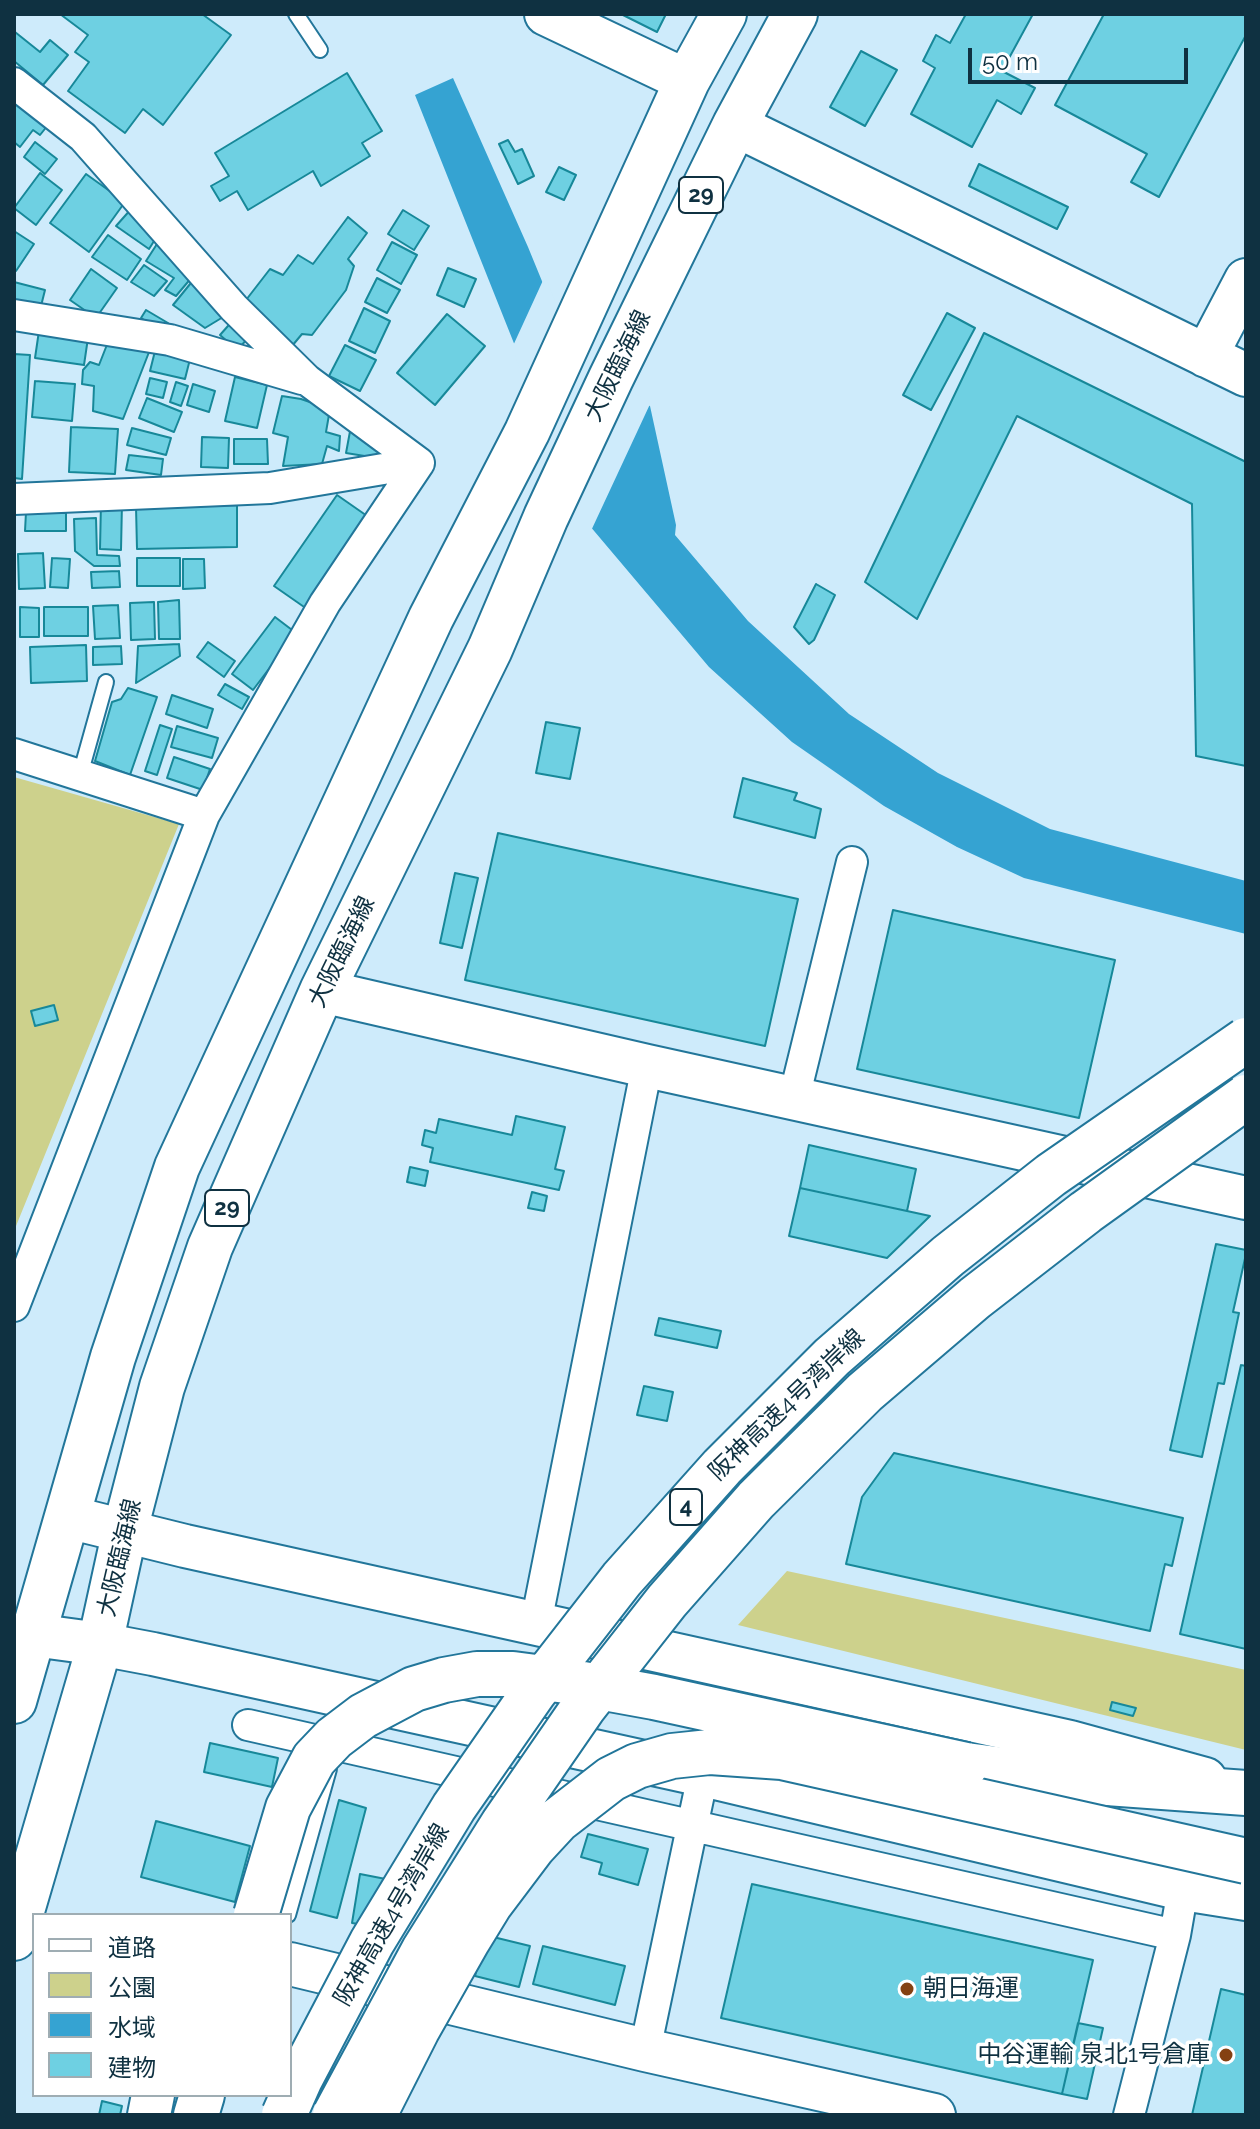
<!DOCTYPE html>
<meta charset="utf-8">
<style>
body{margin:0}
#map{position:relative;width:1260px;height:2129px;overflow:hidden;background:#ceebfb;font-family:Raleway,"Noto Sans JP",sans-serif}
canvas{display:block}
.frame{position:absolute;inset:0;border:16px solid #0f3141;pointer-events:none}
.legend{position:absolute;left:32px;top:1913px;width:260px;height:184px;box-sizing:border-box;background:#fff;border:2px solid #9fadb3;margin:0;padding:10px 14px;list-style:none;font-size:24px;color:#0f3141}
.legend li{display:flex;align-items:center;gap:16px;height:40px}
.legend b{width:40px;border:2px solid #9fadb3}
.scale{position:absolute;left:968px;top:48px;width:220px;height:36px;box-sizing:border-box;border:4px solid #0f3141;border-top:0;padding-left:10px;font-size:24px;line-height:28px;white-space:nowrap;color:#0f3141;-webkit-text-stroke:6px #fff;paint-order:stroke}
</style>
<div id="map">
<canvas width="1260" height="2129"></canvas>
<div class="frame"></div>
<ul class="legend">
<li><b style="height:10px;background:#fff"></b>道路</li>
<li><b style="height:22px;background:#cdd18c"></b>公園</li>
<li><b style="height:22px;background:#35a3d2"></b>水域</li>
<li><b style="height:22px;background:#6ed0e2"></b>建物</li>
</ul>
<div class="scale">50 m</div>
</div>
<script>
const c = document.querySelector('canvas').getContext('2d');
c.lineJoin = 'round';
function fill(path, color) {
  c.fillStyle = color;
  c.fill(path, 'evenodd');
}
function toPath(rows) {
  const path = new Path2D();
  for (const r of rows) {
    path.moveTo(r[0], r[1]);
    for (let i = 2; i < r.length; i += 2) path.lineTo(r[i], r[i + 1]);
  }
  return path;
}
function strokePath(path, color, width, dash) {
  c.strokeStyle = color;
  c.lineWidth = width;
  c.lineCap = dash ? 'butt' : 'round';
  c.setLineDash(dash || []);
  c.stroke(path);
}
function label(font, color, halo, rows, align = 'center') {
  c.font = font + ' Raleway,"Noto Sans JP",sans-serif';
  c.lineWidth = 7;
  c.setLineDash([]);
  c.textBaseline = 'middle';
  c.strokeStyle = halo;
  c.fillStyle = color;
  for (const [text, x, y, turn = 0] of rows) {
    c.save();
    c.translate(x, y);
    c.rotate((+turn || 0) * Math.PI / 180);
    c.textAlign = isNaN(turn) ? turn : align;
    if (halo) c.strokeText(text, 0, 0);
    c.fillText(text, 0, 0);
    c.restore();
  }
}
const green = toPath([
 [14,777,179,824,14,1231],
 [787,1571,1246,1670,1246,1750,738,1625]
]);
const water = toPath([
 [453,78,528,247,578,369,650,406,676,525,675,535,748,621,849,714,938,773,1050,829,1246,881,1246,934,1024,878,957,847,884,806,792,742,709,667,584,519,415,95]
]);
const pier = toPath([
 [545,276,581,366,651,402,590,533,580,521,512,348]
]);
const building = toPath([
 [60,14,202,14,231,35,163,125,143,109,125,133,68,91,89,62,75,52,88,35,60,14],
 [621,14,666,14,657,32,621,14],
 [966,14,1033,14,1002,71,1035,88,1021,114,997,100,972,147,911,114,935,68,923,61,936,35,950,43,966,14],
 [1104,14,1246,14,1246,35,1159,197,1131,182,1147,154,1055,105,1104,14],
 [15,32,40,52,50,40,68,55,43,85,14,61,15,32],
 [861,51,897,70,865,126,830,107,861,51],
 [347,73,382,131,362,143,370,156,321,186,313,171,248,210,237,191,220,201,211,186,229,176,215,153,347,73],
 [21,97,52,120,40,135,33,130,20,147,14,142,14,106,21,97],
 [508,140,515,152,522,149,534,176,518,184,499,144,508,140],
 [35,142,57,159,45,174,24,157,35,142],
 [979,164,1068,207,1057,229,969,186,979,164],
 [559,167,576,175,564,200,546,192,559,167],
 [40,173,62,190,36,225,14,208,40,173],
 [86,174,125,202,89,252,50,223,86,174],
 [132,208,161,230,149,249,116,226,132,208],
 [403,210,429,226,414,250,388,234,403,210],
 [348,217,367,233,348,259,354,266,346,290,312,335,302,334,292,346,246,300,270,269,283,275,298,255,313,264,348,217],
 [14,231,34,244,16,271,14,269,14,231],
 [108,235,141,259,127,280,92,257,108,235],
 [392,242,417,255,401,284,377,270,392,242],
 [157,244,198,270,176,296,165,290,174,278,146,261,157,244],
 [144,265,167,281,154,296,131,282,144,265],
 [448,268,476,279,464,307,437,295,448,268],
 [91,269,117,288,96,318,70,300,91,269],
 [199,273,233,311,205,328,173,305,199,273],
 [377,278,400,290,387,313,365,302,377,278],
 [14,282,45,290,40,310,14,303,14,282],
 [364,308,390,321,375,353,349,341,364,308],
 [146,310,168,323,163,331,141,318,146,310],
 [947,313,975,328,931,410,903,395,947,313],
 [447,314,485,346,435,405,397,373,447,314],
 [235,318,252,334,237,350,220,335,235,318],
 [40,324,89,331,84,365,35,358,40,324],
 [984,333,1246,462,1246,766,1196,756,1192,504,1017,416,917,619,865,582,984,333],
 [110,337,151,347,123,419,93,411,94,386,82,384,83,370,90,362,99,365,110,337],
 [345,345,376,360,360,391,329,376,345,345],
 [155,351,190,359,185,379,150,371,155,351],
 [14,354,30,355,22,479,14,478,14,354],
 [235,377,267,385,257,428,225,421,235,377],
 [150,378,167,382,163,398,146,394,150,378],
 [35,381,75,384,72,421,32,417,35,381],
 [176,382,188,386,181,406,170,402,176,382],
 [193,384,215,391,209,412,187,405,193,384],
 [282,396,301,399,330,409,326,432,340,436,339,451,327,446,322,464,283,466,288,437,273,433,282,396],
 [147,398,182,412,174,432,139,418,147,398],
 [351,426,382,443,377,458,346,453,351,426],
 [71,427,118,429,115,474,69,472,71,427],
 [132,428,171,438,166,455,127,445,132,428],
 [202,437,229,438,228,468,201,467,202,437],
 [234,439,267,439,268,464,234,464,234,439],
 [129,455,163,459,161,475,126,470,129,455],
 [337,495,370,518,307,609,274,586,337,495],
 [101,502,122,503,121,550,100,549,101,502],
 [237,505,237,547,137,549,136,507,237,505],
 [26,512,66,513,66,531,25,531,26,512],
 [96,518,97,555,119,556,120,566,94,566,75,551,74,519,96,518],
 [43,553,45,588,19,589,18,554,43,553],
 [52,558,70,559,68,588,50,587,52,558],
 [137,558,180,558,180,586,137,586,137,558],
 [183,559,204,559,205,588,183,589,183,559],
 [119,571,120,587,92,588,91,572,119,571],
 [816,584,835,595,814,640,809,644,794,627,816,584],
 [179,600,180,639,159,639,158,602,179,600],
 [154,602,155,639,131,640,130,603,154,602],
 [118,605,120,638,95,639,93,606,118,605],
 [20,607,39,608,39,637,20,637,20,607],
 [44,607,88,607,88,636,44,636,44,607],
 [275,617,296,633,253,690,232,674,275,617],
 [208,642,235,661,224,677,197,657,208,642],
 [179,644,180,656,136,683,138,646,179,644],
 [86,645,87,681,31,683,30,647,86,645],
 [121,646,122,664,93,665,93,647,121,646],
 [225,684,249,697,242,709,218,695,225,684],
 [128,688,157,697,130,775,95,761,112,702,121,699,128,688],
 [172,695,213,709,207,728,166,714,172,695],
 [546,722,580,728,570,779,536,773,546,722],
 [160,725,172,729,157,775,145,771,160,725],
 [177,726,218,738,212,758,171,747,177,726],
 [174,757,210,769,203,790,167,778,174,757],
 [743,778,797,793,794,800,821,809,815,838,734,817,743,778],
 [498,833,798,899,765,1046,465,980,498,833],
 [455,873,478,878,462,948,440,943,455,873],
 [893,910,1115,960,1079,1118,857,1069,893,910],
 [54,1005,58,1020,35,1026,31,1011,54,1005],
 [516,1116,565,1127,555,1169,564,1171,559,1190,430,1162,433,1148,422,1145,425,1130,436,1133,439,1119,512,1135,516,1116],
 [809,1145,916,1169,907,1211,800,1188,809,1145],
 [410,1167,428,1171,425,1186,407,1182,410,1167],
 [800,1188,907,1211,930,1216,887,1258,789,1236,800,1188],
 [532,1192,547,1196,544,1211,528,1208,532,1192],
 [1216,1244,1246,1250,1246,1254,1233,1312,1239,1313,1224,1384,1218,1383,1202,1457,1170,1450,1216,1244],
 [659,1318,721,1331,717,1348,655,1335,659,1318],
 [1241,1365,1246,1366,1246,1649,1180,1634,1241,1365],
 [644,1386,673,1392,667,1421,637,1415,644,1386],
 [894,1453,1183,1518,1172,1566,1165,1564,1150,1631,846,1564,862,1497,894,1453],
 [1112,1702,1136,1708,1133,1716,1110,1710,1112,1702],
 [210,1743,278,1758,272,1787,204,1772,210,1743],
 [339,1800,366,1808,337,1918,310,1911,339,1800],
 [156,1821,250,1846,235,1902,141,1877,156,1821],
 [588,1834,648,1849,638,1885,599,1874,602,1863,581,1857,588,1834],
 [360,1874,396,1881,388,1929,352,1923,360,1874],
 [752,1884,1093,1960,1062,2094,721,2018,752,1884],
 [485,1935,530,1946,519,1987,475,1976,485,1935],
 [543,1946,625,1966,615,2005,533,1984,543,1946],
 [1221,1989,1246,1995,1246,2115,1192,2115,1221,1989],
 [1078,2023,1103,2028,1087,2099,1062,2094,1078,2023],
 [102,2101,122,2106,120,2115,99,2115,102,2101]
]);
const lane = toPath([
 [296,14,320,50],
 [80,775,106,682],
 [288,1915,329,1769]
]);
const street = toPath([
 [14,83,83,137,234,308,307,380,419,463],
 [14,315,170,340,302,379],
 [14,499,270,488,419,463],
 [14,754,204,815],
 [794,1098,852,862],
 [14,1306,204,815,325,603,419,463],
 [536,1623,647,1066],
 [248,1725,1175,1935],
 [645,2050,703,1775],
 [1129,2115,1175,1935,1183,1889]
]);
const secondary = toPath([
 [546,14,687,81],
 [735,125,1246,375],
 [1206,356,1246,280],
 [322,991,647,1066,1246,1198],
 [68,1517,185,1546,1070,1742,1205,1779],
 [14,1635,33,1635,100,1644,153,1654,703,1775,1183,1889,1246,1899],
 [290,1964,645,2050,934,2115],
 [149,2115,153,2095]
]);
const primary = toPath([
 [14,1701,113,1357,177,1167,431,618,527,432,687,81,724,14],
 [14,1938,100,1644,125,1530,162,1387,210,1247,322,991,490,649,546,517,611,378,735,125,795,14]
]);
const highway = toPath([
 [966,1765,1093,1782,1246,1793],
 [196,2115,202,2095]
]);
const highwayBridge = toPath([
 [256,1915,288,1808,314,1759,334,1738,363,1716,414,1689,444,1680,477,1674,513,1674,566,1681,654,1697,966,1765],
 [284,2115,300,2079,372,1942,454,1807,534,1692,622,1579,722,1467,832,1357,948,1256,1051,1175,1246,1040],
 [335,2115,424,1950,503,1824,583,1708,667,1601,756,1500,865,1392,975,1298,1086,1212,1246,1097],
 [374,2115,417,2030,468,1940,490,1904,533,1847,558,1820,611,1779,637,1766,672,1756,710,1752,782,1757,1246,1861]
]);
const markers = [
 [907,1989,8,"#844112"],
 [1226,2055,8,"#844112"]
];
const shields = [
 [701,195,44],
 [227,1208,44],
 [686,1507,32]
];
const shieldNames = [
 ["29",701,195],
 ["29",227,1208],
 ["4",686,1507]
];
const streetNames = [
 ["大阪臨海線",618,366,-64],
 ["大阪臨海線",342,952,-64],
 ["阪神高速4号湾岸線",787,1405,-44],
 ["大阪臨海線",120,1558,-77],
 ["阪神高速4号湾岸線",392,1915,-60]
];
const poiNames = [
 ["朝日海運",923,1989],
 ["中谷運輸 泉北1号倉庫",1210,2055,"right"]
];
fill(green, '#cdd18c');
fill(water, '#35a3d2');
fill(pier, '#ceebfb');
fill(building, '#6ed0e2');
strokePath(building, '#178899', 2);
strokePath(lane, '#22769a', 18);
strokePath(street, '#22769a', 34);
strokePath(secondary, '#22769a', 46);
strokePath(primary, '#22769a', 48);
strokePath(highway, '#22769a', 48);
strokePath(lane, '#fff', 14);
strokePath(street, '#fff', 30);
strokePath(secondary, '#fff', 42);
strokePath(primary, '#fff', 44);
strokePath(highway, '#fff', 44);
strokePath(highwayBridge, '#22769a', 48, []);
strokePath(highwayBridge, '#fff', 44);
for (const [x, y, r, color] of markers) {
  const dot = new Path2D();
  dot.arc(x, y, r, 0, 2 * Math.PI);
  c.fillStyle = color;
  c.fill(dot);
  strokePath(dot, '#fff', 3);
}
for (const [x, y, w] of shields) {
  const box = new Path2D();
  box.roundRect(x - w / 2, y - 18, w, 36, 6);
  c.fillStyle = '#fff';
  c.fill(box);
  strokePath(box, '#0f3141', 2);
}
label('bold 22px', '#0f3141', null, shieldNames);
label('24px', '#0f3141', '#fff', streetNames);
label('24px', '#0f3141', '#fff', poiNames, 'left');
</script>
